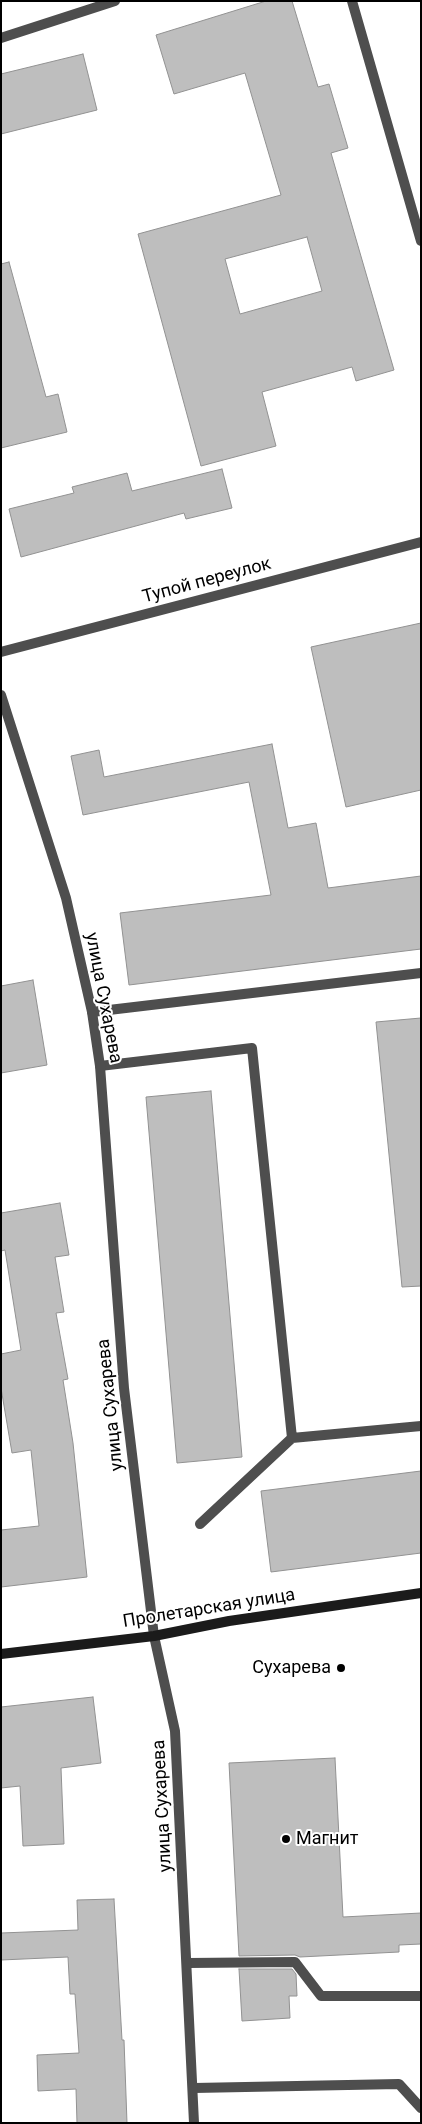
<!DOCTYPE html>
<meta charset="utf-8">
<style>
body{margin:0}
#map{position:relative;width:422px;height:2124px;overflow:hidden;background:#fff;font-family:Roboto,sans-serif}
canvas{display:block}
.frame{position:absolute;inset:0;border:2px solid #000;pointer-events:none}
</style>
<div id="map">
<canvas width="422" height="2124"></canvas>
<div class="frame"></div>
</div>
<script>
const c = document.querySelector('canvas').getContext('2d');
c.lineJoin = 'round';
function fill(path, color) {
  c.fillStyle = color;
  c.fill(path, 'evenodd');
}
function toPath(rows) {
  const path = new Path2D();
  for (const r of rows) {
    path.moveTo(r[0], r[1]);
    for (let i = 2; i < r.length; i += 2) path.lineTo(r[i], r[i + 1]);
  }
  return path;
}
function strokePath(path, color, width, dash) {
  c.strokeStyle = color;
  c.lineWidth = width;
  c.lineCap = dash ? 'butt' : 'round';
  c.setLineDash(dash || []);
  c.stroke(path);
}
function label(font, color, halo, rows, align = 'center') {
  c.font = font + ' Roboto,sans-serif';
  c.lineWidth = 4;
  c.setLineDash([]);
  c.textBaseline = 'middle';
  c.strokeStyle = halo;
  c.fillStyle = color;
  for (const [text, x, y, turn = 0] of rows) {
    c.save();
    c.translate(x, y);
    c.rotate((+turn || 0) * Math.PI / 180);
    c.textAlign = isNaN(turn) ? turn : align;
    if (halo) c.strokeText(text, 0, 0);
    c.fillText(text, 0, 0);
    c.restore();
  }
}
const building = toPath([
 [266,1,292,1,318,87,329,84,348,148,331,153,394,370,356,381,352,367,262,392,276,446,201,466,138,234,281,195,245,73,174,94,156,35,266,1],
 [307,237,322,291,240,314,225,259,307,237],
 [83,54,97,110,1,134,1,74,83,54],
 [9,262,46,397,58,394,67,432,1,448,1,264,9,262],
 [222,469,232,508,186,519,184,513,21,557,9,509,74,493,72,487,127,473,132,491,222,469],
 [421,623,421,790,346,807,311,647,421,623],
 [272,744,288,828,316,823,328,888,421,876,421,949,129,985,120,913,271,895,249,782,83,815,71,756,99,750,104,777,272,744],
 [33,980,47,1065,1,1073,1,986,33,980],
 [421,1018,421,1286,402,1287,376,1022,421,1018],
 [211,1091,242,1457,177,1463,146,1097,211,1091],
 [60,1203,69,1255,55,1257,64,1312,56,1313,68,1379,63,1380,73,1443,87,1577,1,1587,1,1530,39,1526,31,1450,12,1453,1,1388,1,1354,21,1350,5,1250,1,1251,1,1213,60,1203],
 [421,1471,421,1553,271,1572,261,1491,421,1471],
 [93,1697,101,1763,61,1768,64,1844,23,1846,20,1786,1,1788,1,1707,93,1697],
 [335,1758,343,1917,421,1913,421,1944,399,1945,399,1952,300,1957,295,1955,239,1956,229,1763,335,1758],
 [114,1899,122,2040,124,2040,127,2123,77,2123,76,2089,38,2091,37,2055,79,2053,75,1994,70,1994,68,1957,1,1960,1,1933,78,1930,77,1900,114,1899],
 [239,1969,292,1969,296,1974,297,1996,289,1996,290,2018,242,2021,239,1969]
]);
const service = toPath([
 [92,1012,421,973],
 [100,1066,252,1048,292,1438],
 [200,1524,292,1438,421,1426],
 [188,1963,295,1962,321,1996,421,1996],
 [194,2088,399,2084,421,2108]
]);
const minor = toPath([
 [352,1,421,241],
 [1,38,115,1],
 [1,652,421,542],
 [1,695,66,898,92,1012,100,1066,124,1388,154,1636,175,1731,194,2123]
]);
const secondary = toPath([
 [1,1654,154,1636,229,1621,421,1593]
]);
const markers = [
 [341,1668,5,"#000"],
 [286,1839,5,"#000"]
];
const streetNames = [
 ["Тупой переулок",207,581,-15],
 ["улица Сухарева",103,998,79],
 ["улица Сухарева",111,1405,-96],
 ["Пролетарская улица",209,1609,-9],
 ["улица Сухарева",163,1806,-93]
];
const poiNames = [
 ["Сухарева",331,1668],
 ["Магнит",296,1839,"left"]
];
fill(building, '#bebebe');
strokePath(building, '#929292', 1);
strokePath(service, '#4e4e4e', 10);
strokePath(minor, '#4e4e4e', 10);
strokePath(secondary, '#1b1b1b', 10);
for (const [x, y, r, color] of markers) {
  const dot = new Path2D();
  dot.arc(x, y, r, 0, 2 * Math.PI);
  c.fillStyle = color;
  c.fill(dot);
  strokePath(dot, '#fff', 2);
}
label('18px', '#000', '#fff', streetNames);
label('18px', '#000', '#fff', poiNames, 'right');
</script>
